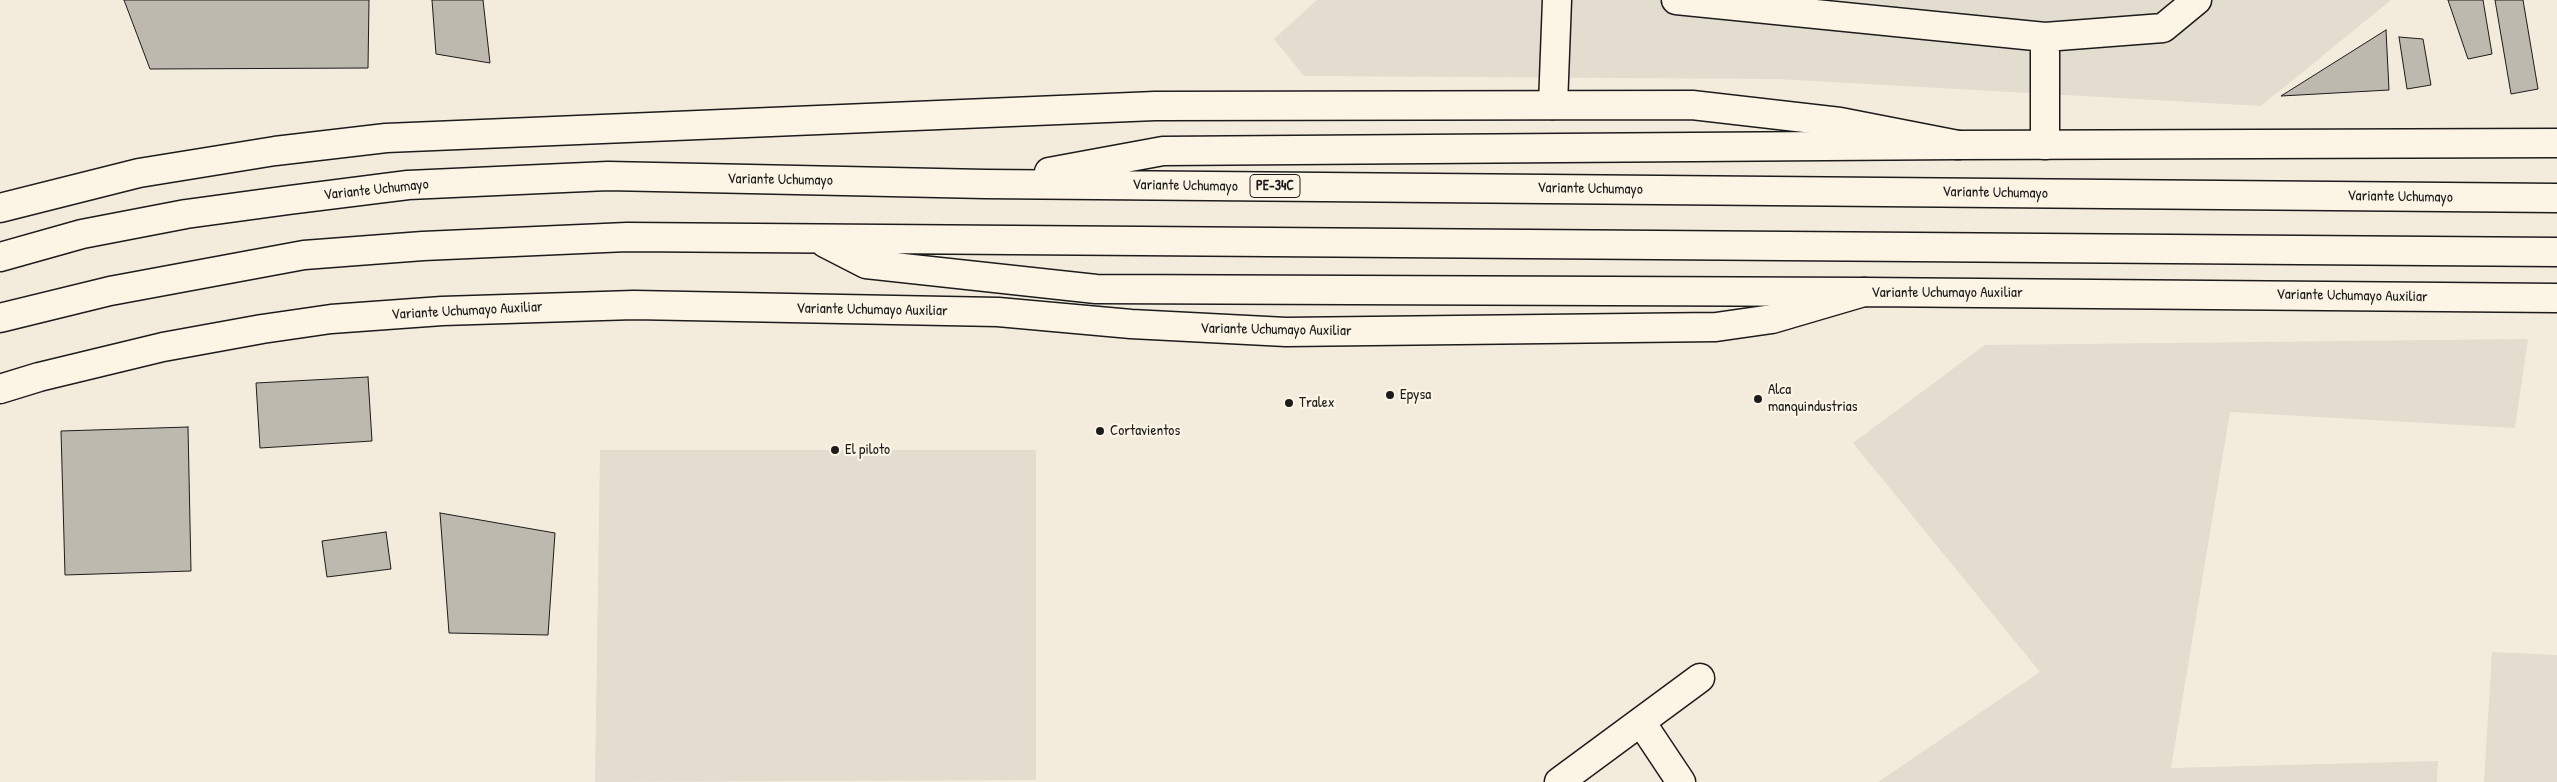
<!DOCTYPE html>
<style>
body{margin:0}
canvas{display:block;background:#f3ecdd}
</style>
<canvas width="2557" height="782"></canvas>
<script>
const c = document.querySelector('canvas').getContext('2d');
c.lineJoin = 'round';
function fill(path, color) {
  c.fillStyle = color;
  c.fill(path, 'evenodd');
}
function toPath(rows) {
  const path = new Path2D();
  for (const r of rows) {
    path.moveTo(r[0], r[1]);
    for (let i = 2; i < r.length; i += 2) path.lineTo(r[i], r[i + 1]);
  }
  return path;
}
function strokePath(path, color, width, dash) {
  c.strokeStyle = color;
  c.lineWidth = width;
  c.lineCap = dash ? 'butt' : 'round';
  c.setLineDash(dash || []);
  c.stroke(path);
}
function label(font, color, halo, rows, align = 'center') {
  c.font = font + ' "Patrick Hand",sans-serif';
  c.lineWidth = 4.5;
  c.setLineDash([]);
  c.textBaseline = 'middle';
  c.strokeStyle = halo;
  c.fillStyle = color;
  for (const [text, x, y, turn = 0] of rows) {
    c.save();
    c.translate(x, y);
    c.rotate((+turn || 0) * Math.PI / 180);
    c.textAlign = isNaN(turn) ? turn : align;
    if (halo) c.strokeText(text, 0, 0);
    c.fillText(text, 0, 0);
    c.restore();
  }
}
const built = toPath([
 [1317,0,2391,0,2261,106,1777,79,1304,76,1274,39],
 [2528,339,2515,428,2230,412,2171,768,2438,761,2437,782,1878,782,2040,672,1853,443,1985,345],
 [600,450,1036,450,1036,780,595,782],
 [2492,652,2557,655,2557,782,2484,782]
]);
const building = toPath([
 [124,0,369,0,368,68,150,69,124,0],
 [432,0,483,0,490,63,436,54,432,0],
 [2448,0,2483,0,2492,54,2468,59,2448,0],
 [2495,0,2523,0,2538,89,2511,94,2495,0],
 [2386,30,2389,90,2281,96,2386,30],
 [2399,37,2423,39,2431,85,2407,89,2399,37],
 [368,377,372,441,260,448,256,383,368,377],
 [188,427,191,571,65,575,61,431,188,427],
 [440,513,555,533,548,635,449,633,440,513],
 [386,532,391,569,327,577,322,541,386,532]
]);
const minor = toPath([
 [1676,0,2045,37],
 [1553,105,1557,0],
 [2045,145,2045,37,2163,28,2197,0],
 [1641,722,1681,782],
 [1559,782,1700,678]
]);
const major = toPath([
 [0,208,139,173,275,151,386,138,1155,106,1692,105,1840,122,1958,145,2557,143],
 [0,389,39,377,163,347,262,329,331,319,442,311,634,305,998,312,1131,324,1286,332,1716,327,1772,319,1864,292,2557,298]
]);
const highway = toPath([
 [1049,172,1163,151,1958,145],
 [825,243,866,264,1096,289,1864,292],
 [0,257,82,234,186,214,289,200,408,185,608,176,985,184,2557,198],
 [0,318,110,291,304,255,423,246,627,237,2557,252]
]);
const markers = [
 [1390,395,5,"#1c1c1c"],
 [1758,399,5,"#1c1c1c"],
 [1289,403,5,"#1c1c1c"],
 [1100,431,5,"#1c1c1c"],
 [835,450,5,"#1c1c1c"]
];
const shields = [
 [1275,186,50]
];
const shieldNames = [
 ["PE-34C",1275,186]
];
const streetNames = [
 ["Variante Uchumayo",780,180,1],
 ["Variante Uchumayo",1185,186,1],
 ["Variante Uchumayo",1590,189,1],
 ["Variante Uchumayo",376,190,-6],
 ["Variante Uchumayo",1995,193,1],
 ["Variante Uchumayo",2400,197,1],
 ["Variante Uchumayo Auxiliar",1947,293],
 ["Variante Uchumayo Auxiliar",2352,296,1],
 ["Variante Uchumayo Auxiliar",872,310,1],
 ["Variante Uchumayo Auxiliar",467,311,-3],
 ["Variante Uchumayo Auxiliar",1276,330,1]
];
const poiNames = [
 ["Alca",1768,390],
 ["manquindustrias",1768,407],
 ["Epysa",1400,395],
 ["Tralex",1299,403],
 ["Cortavientos",1110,431],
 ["El piloto",845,450]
];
fill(built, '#e3ddcf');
fill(building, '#beb9ae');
strokePath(building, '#1c1c1c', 1);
strokePath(minor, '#1c1c1c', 31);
strokePath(major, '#1c1c1c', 31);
strokePath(highway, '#1c1c1c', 31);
strokePath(minor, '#fcf5e5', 28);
strokePath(major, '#fcf5e5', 28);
strokePath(highway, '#fcf5e5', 28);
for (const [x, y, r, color] of markers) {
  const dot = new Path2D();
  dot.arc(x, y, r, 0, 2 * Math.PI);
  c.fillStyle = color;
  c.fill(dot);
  strokePath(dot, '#fcf5e5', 2);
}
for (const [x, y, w] of shields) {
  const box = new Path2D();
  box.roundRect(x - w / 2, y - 11.5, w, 23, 4);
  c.fillStyle = '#fcf5e5';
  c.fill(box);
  strokePath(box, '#1c1c1c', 1);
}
label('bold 14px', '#1c1c1c', null, shieldNames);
label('15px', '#1c1c1c', '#fcf5e5', streetNames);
label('15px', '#1c1c1c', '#fcf5e5', poiNames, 'left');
</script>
